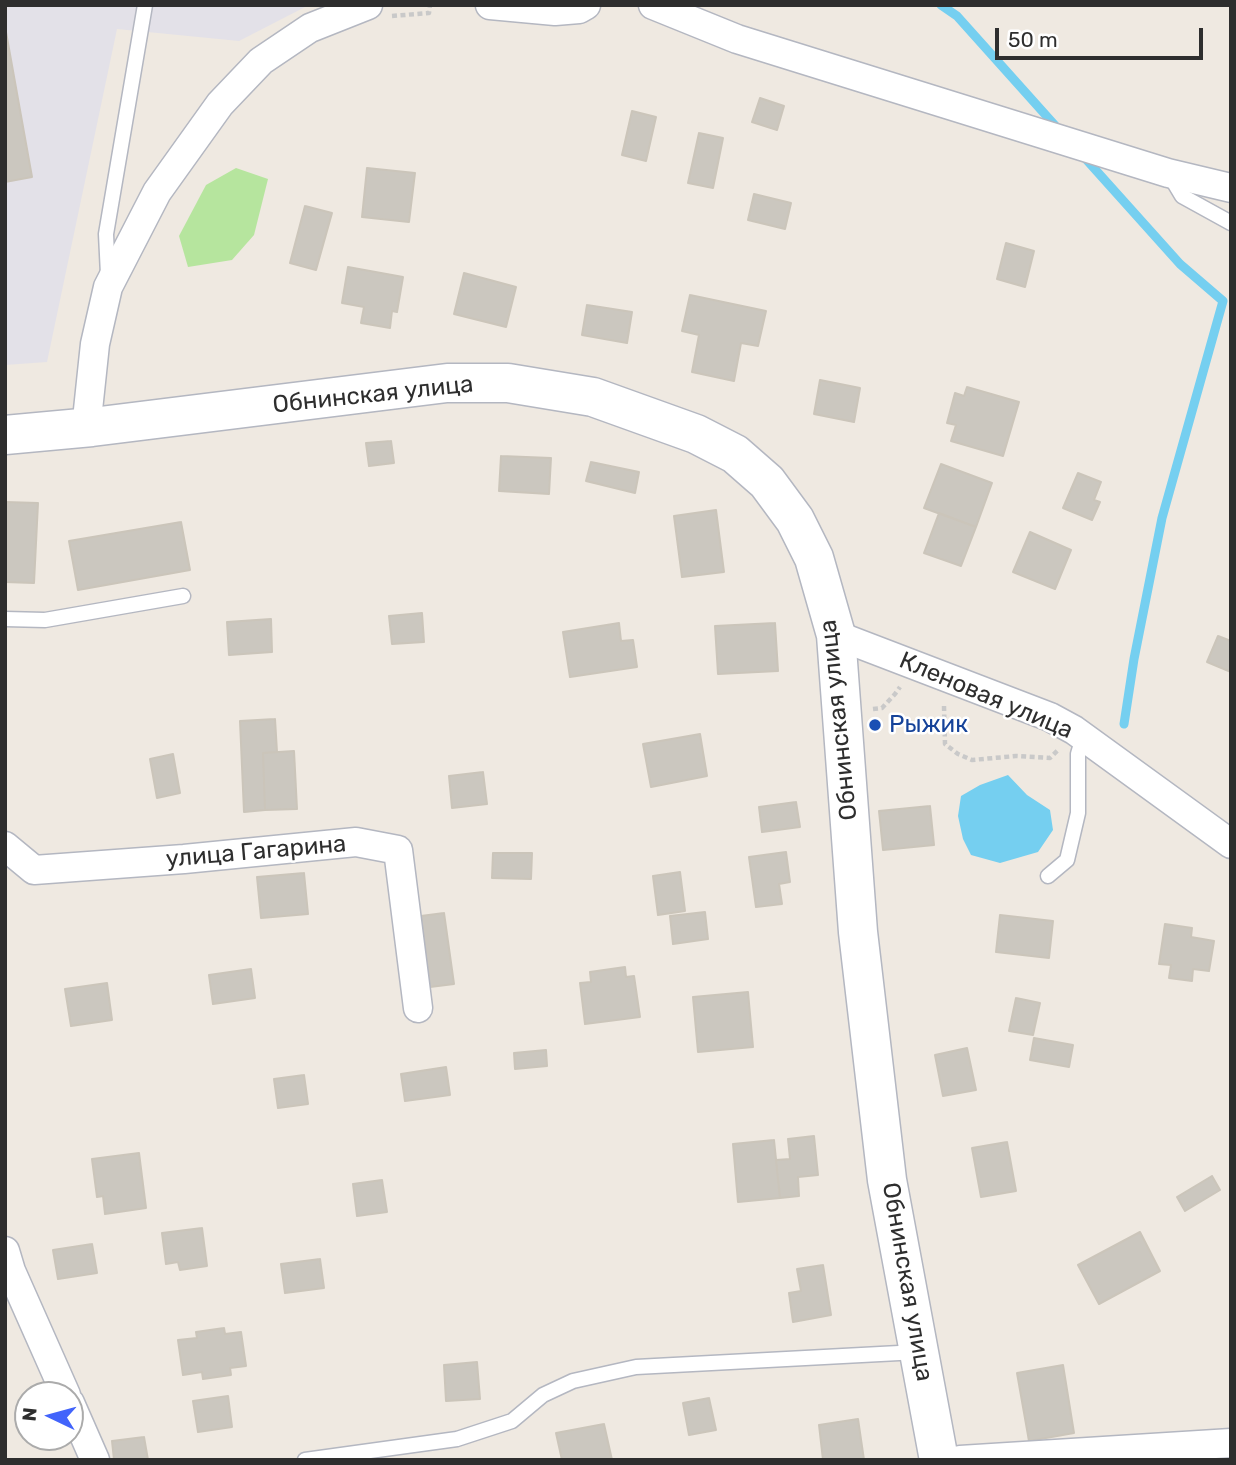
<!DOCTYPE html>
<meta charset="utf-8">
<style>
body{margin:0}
#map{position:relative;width:1236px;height:1465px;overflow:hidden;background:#efe9e1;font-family:Rubik,sans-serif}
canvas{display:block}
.frame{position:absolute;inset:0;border:7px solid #2e2e2e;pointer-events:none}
.north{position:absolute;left:14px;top:1381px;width:70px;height:70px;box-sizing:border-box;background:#fff;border:2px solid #ababab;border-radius:50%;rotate:275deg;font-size:19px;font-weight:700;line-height:28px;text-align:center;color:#2e2e2e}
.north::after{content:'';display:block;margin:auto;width:24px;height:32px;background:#4264fb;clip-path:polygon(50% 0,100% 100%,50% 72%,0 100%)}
.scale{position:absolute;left:995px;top:28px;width:208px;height:32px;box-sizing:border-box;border:4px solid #2e2e2e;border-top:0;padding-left:9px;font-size:21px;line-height:24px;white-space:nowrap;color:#2e2e2e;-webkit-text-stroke:5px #fff;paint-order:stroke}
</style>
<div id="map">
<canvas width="1236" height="1465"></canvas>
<div class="frame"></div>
<div class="north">N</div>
<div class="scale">50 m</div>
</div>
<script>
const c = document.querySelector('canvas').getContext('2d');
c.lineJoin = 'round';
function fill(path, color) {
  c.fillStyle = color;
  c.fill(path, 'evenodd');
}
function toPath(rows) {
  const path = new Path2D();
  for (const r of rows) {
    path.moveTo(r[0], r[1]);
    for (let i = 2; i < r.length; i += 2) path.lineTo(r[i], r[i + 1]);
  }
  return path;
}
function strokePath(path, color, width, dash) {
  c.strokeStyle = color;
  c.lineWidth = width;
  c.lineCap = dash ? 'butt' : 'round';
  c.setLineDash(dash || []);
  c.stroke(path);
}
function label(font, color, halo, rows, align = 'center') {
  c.font = font + ' Rubik,sans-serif';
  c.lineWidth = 5;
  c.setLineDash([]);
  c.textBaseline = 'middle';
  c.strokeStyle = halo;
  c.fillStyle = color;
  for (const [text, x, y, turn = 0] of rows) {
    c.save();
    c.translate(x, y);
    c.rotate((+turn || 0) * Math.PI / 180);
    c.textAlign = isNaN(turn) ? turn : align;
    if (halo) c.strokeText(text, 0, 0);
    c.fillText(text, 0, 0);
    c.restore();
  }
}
const industrial = toPath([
 [5,5,309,5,239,41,117,29,47,362,5,365]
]);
const green = toPath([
 [236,168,268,179,254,235,232,260,188,267,179,236,206,185]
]);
const water = toPath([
 [1008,775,1027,795,1050,810,1053,830,1038,852,1000,863,971,855,963,839,958,816,961,796,980,785]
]);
const stream = toPath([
 [941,5,957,16,1060,131],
 [1084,157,1180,264,1223,301,1162,518,1134,659,1124,724]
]);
const building = toPath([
 [6,32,32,177,5,182,5,33,6,32],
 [760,98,784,106,777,130,752,122,760,98],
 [632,111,656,117,646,161,622,155,632,111],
 [699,133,723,138,713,188,688,183,699,133],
 [367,168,415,173,409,222,362,217,367,168],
 [754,194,791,203,785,229,748,220,754,194],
 [305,206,332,213,316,270,290,263,305,206],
 [1006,243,1034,251,1025,287,997,279,1006,243],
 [348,267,403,277,397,312,392,311,390,328,361,323,364,307,342,303,348,267],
 [464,273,516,287,506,327,454,314,464,273],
 [690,295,766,311,758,346,741,343,734,381,692,372,699,335,682,331,690,295],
 [587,305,632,312,627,343,582,335,587,305],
 [820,380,860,388,854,422,814,414,820,380],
 [967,387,1019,402,1003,456,951,441,956,425,947,423,955,393,964,396,967,387],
 [391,441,394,463,369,466,366,443,391,441],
 [501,456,551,458,549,494,499,491,501,456],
 [591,462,639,472,635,493,586,481,591,462],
 [941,464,992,483,976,527,924,508,941,464],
 [1078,473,1101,482,1094,500,1100,502,1092,520,1063,508,1078,473],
 [5,502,38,503,34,583,5,582,5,502],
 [716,510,724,572,682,577,674,516,716,510],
 [939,513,976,527,961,566,924,553,939,513],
 [181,522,190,570,78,590,69,541,181,522],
 [1030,532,1071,550,1055,589,1013,572,1030,532],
 [422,613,424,642,392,644,389,616,422,613],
 [271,619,272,652,229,655,227,622,271,619],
 [619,623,621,641,633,640,637,667,570,677,563,632,619,623],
 [775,623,778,671,718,674,715,626,775,623],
 [1218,636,1231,641,1231,672,1207,662,1218,636],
 [275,719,277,752,263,753,265,810,244,812,240,721,275,719],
 [700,734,707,776,651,787,643,744,700,734],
 [294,751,297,809,265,810,263,753,294,751],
 [173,754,180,793,157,798,150,759,173,754],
 [483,772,487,804,452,808,449,776,483,772],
 [796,802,800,827,762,832,759,807,796,802],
 [930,806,934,845,883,850,879,811,930,806],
 [786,852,790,882,779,884,782,904,756,907,749,857,786,852],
 [493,853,532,853,531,879,492,878,493,853],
 [680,872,685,911,658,915,653,876,680,872],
 [304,873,308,914,261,918,257,877,304,873],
 [705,912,708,939,673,944,670,916,705,912],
 [444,913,454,984,430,987,421,916,444,913],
 [1000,915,1053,921,1049,958,996,952,1000,915],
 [1165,924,1192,928,1191,937,1214,941,1209,971,1193,969,1192,981,1169,978,1171,965,1159,964,1165,924],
 [625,967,626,977,634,976,640,1017,585,1024,580,983,591,982,590,972,625,967],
 [251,969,255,998,213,1004,209,975,251,969],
 [107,983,112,1020,71,1026,65,989,107,983],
 [748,992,753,1047,698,1052,693,997,748,992],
 [1016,998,1040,1003,1033,1035,1009,1031,1016,998],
 [1034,1038,1073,1045,1069,1067,1030,1060,1034,1038],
 [967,1048,976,1090,943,1096,935,1055,967,1048],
 [546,1050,547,1066,515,1069,514,1053,546,1050],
 [446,1067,450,1095,405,1101,401,1074,446,1067],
 [304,1075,308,1104,278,1108,274,1079,304,1075],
 [814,1136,818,1175,798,1177,799,1196,780,1198,776,1160,790,1159,788,1139,814,1136],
 [774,1140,780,1198,738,1202,733,1144,774,1140],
 [1007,1142,1016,1191,981,1197,972,1148,1007,1142],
 [139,1153,146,1208,105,1214,103,1196,97,1197,92,1159,139,1153],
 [1212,1176,1220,1190,1185,1211,1177,1197,1212,1176],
 [382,1180,387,1212,357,1216,353,1184,382,1180],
 [202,1228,207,1266,180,1270,178,1262,166,1264,162,1233,202,1228],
 [1140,1232,1160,1271,1099,1304,1078,1265,1140,1232],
 [92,1244,97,1273,58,1279,53,1250,92,1244],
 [320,1259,324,1288,285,1293,281,1264,320,1259],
 [823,1265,831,1315,793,1322,789,1293,801,1291,797,1269,823,1265],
 [224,1328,225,1334,241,1332,246,1366,230,1368,231,1375,203,1379,202,1372,183,1375,178,1340,197,1338,196,1332,224,1328],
 [477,1362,480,1399,446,1401,444,1365,477,1362],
 [1063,1365,1074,1433,1029,1441,1017,1373,1063,1365],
 [228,1396,232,1427,198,1432,193,1401,228,1396],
 [709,1398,716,1430,689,1435,683,1403,709,1398],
 [858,1419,864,1460,823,1460,819,1425,858,1419],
 [604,1424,612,1460,562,1460,556,1433,604,1424],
 [144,1437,148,1460,114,1460,112,1441,144,1437]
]);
const path = toPath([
 [392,16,429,13,430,5],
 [944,706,945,744,958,754,972,760,1016,756,1050,758,1058,750],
 [873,709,882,708,895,694,900,687]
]);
const lane = toPath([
 [1170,176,1182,196,1231,223],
 [108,275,106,234,145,5],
 [5,619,45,620,183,596],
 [1048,876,1067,860,1078,813,1078,754,1083,737],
 [305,1460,457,1439,512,1421,543,1395,573,1381,636,1367,918,1352]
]);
const street = toPath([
 [490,5,555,11,579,9,586,5],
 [653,5,737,39,1168,173,1231,188],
 [92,427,88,410,95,344,108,287,157,192,220,104,261,61,310,28,368,5],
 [836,635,1050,717,1074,730,1231,844],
 [5,846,34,870,184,859,356,842,398,850,418,1008],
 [5,1251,11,1271,66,1395],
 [70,1403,95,1460],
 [960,1460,1231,1443]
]);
const secondary = toPath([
 [5,435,92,427,447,383,508,383,593,397,696,434,735,454,767,482,795,520,814,558,836,635,858,932,887,1180,939,1460]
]);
const markers = [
 [875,725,7,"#1a4fb4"]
];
const streetNames = [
 ["Обнинская улица",373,395,-6],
 ["Кленовая улица",986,696,23],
 ["Обнинская улица",839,720,-96],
 ["улица Гагарина",256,852,-5],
 ["Обнинская улица",907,1282,80]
];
const transitNames = [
 ["Рыжик",889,725]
];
fill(industrial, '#e3e1e8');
fill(green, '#b6e59e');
fill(water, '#75cff0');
strokePath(stream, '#75cff0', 9);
fill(building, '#cbc7bf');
strokePath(building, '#cbc5ba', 2);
strokePath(lane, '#b4b7c1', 17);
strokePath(street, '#b4b7c1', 31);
strokePath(secondary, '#b4b7c1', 41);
strokePath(path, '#c9c9c9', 4.5, [5, 3.5]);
strokePath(lane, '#fff', 14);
strokePath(street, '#fff', 28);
strokePath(secondary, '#fff', 38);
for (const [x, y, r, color] of markers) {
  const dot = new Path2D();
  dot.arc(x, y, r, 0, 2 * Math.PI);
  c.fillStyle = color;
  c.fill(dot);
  strokePath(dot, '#fff', 2.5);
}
label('24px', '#2e2e2e', '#fff', streetNames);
label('24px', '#164399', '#fff', transitNames, 'left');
</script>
